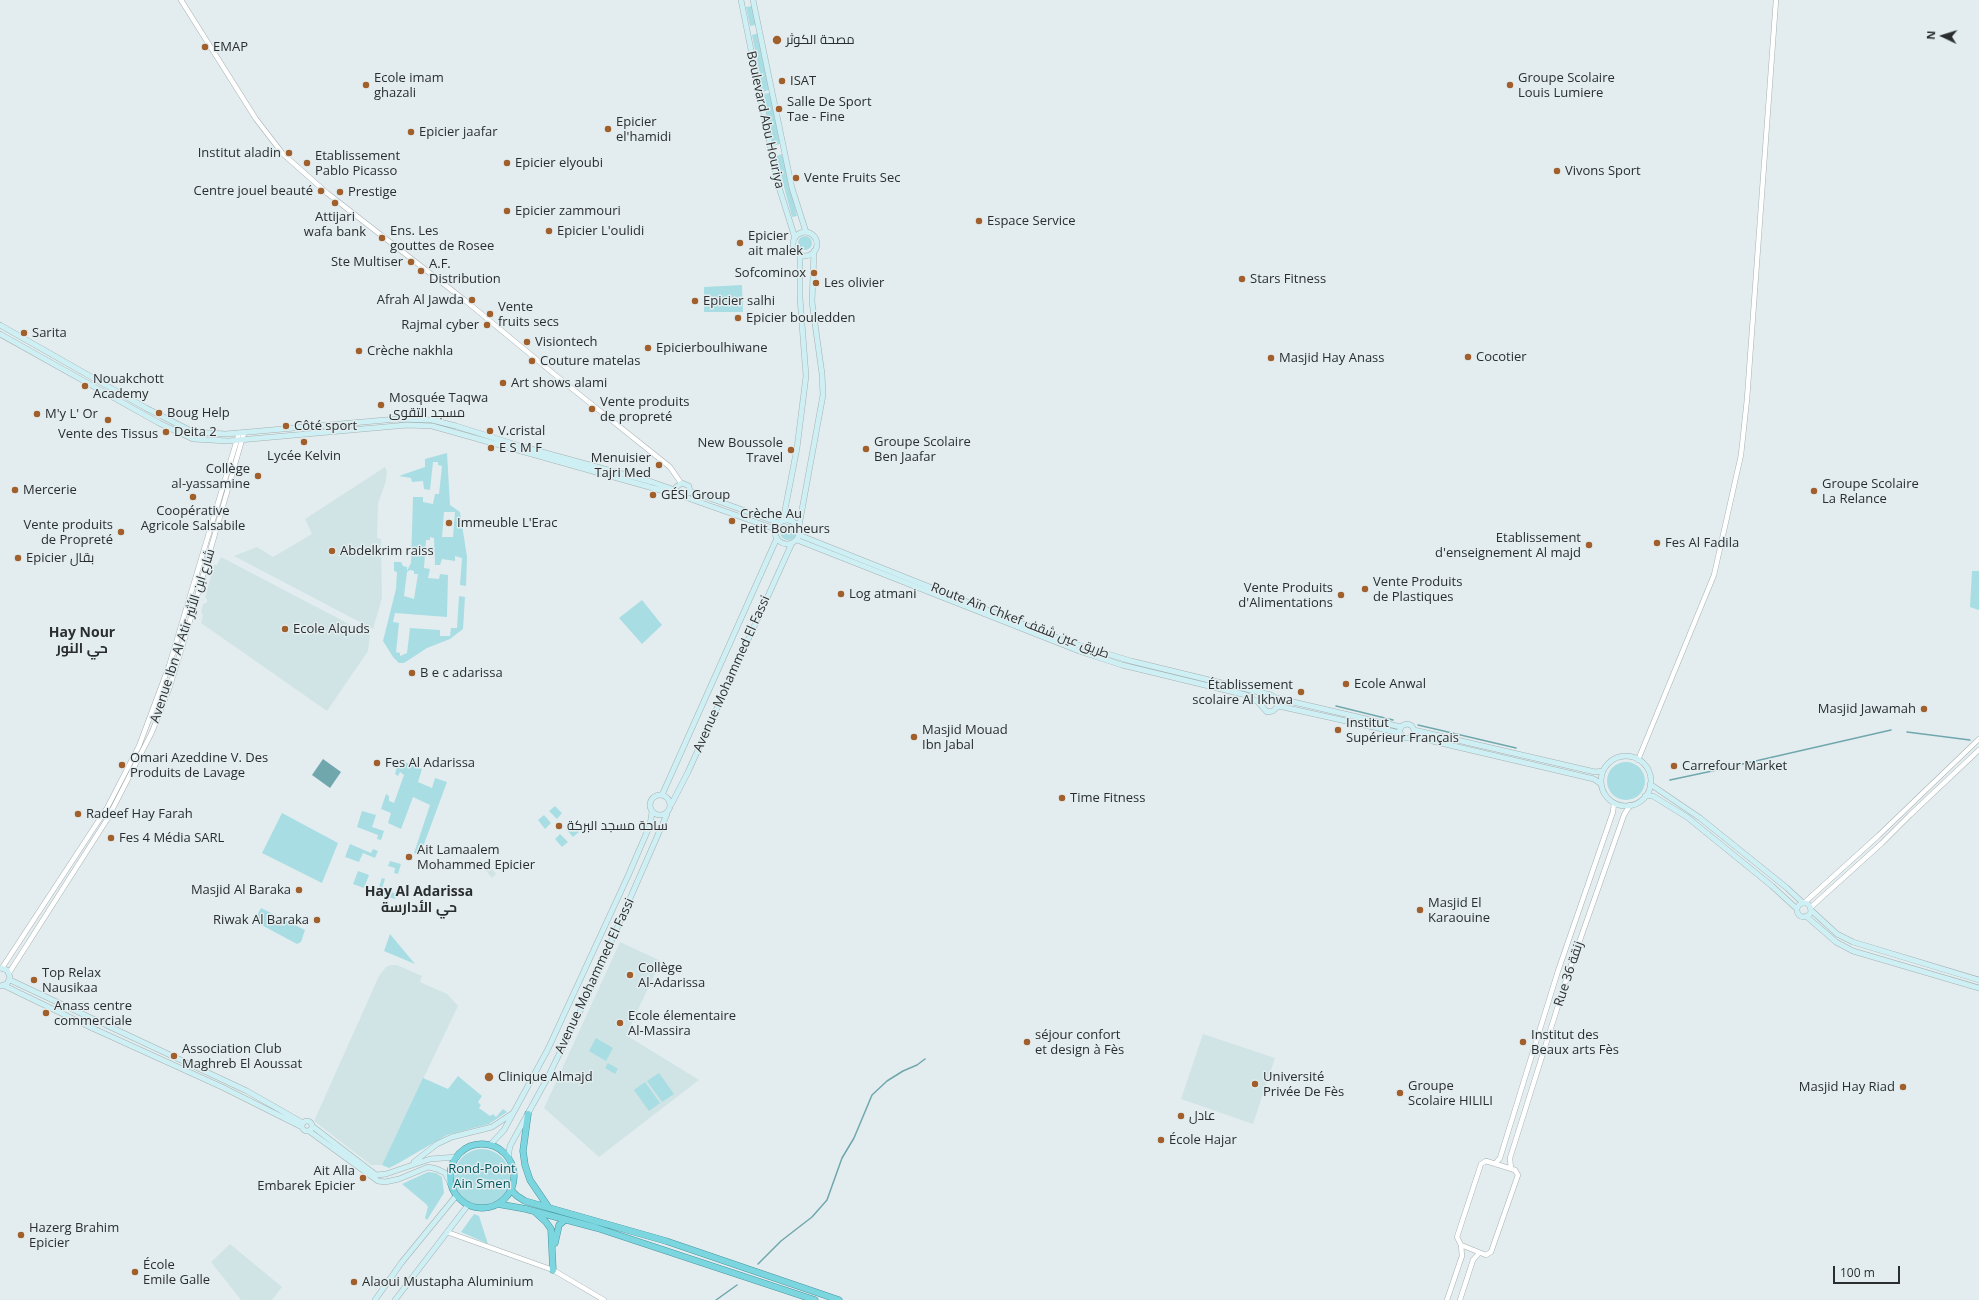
<!DOCTYPE html>
<meta charset="utf-8">
<style>
body{margin:0}
#map{position:relative;width:1979px;height:1300px;overflow:hidden;background:#e3edef;font-family:"Open Sans",sans-serif}
canvas{display:block}
.north{position:absolute;left:1923px;top:16px;width:40px;height:40px;-webkit-text-stroke:3px #e3edef;paint-order:stroke;rotate:274deg;font-size:11px;font-weight:700;line-height:16px;text-align:center;color:#2a2e2f}
.north::after{content:'';display:block;margin:auto;width:14px;height:18px;background:#2a2e2f;clip-path:polygon(50% 0,100% 100%,50% 72%,0 100%)}
.scale{position:absolute;left:1833px;top:1266px;width:67px;height:18px;box-sizing:border-box;border:2px solid #2a2e2f;border-top:0;padding-left:5px;font-size:12px;line-height:14px;white-space:nowrap;color:#2a2e2f;-webkit-text-stroke:3px #e3edef;paint-order:stroke}
</style>
<div id="map">
<canvas width="1979" height="1300"></canvas>
<div class="north">N</div>
<div class="scale">100 m</div>
</div>
<script>
const c = document.querySelector('canvas').getContext('2d');
c.lineJoin = 'round';
function fill(path, color) {
  c.fillStyle = color;
  c.fill(path, 'evenodd');
}
function toPath(rows) {
  const path = new Path2D();
  for (const r of rows) {
    if (r.length === 3) {
      path.moveTo(r[0] + r[2], r[1]);
      path.arc(r[0], r[1], r[2], 0, 2 * Math.PI);
      continue;
    }
    path.moveTo(r[0], r[1]);
    for (let i = 2; i < r.length; i += 2) path.lineTo(r[i], r[i + 1]);
  }
  return path;
}
function strokePath(path, color, width, dash) {
  c.strokeStyle = color;
  c.lineWidth = width;
  c.lineCap = dash ? 'butt' : 'round';
  c.setLineDash(dash || []);
  c.stroke(path);
}
function label(font, color, halo, rows, align = 'center') {
  c.font = font + ' "Open Sans",Cairo,sans-serif';
  c.lineWidth = 3;
  c.setLineDash([]);
  c.textBaseline = 'middle';
  c.strokeStyle = halo;
  c.fillStyle = color;
  for (const [text, x, y, turn = 0] of rows) {
    c.save();
    c.translate(x, y);
    c.rotate((+turn || 0) * Math.PI / 180);
    c.textAlign = isNaN(turn) ? turn : align;
    if (halo) c.strokeText(text, 0, 0);
    c.fillText(text, 0, 0);
    c.restore();
  }
}
const built = toPath([
 [385,467,387,471,386,481,378,504,377,538,381,539,382,598,373,629,234,556,257,547,273,557,312,534,305,519],
 [221,557,370,635,368,651,327,711,201,623,203,615,201,613,203,604,207,602,207,599,205,598,214,565,217,565],
 [487,863,496,874,492,878,483,867],
 [620,942,661,961,626,1035,699,1080,599,1157,544,1108],
 [391,965,397,965,422,976,420,982,447,994,458,1006,382,1165,371,1165,314,1121,379,976,386,967],
 [1203,1034,1275,1058,1253,1124,1181,1099],
 [230,1244,282,1287,272,1300,241,1300,211,1262]
]);
const green = toPath([
 [752,6,756,25,750,26,746,7],
 [758,33,769,90,763,92,752,35],
 [770,93,780,144,773,146,763,94],
 [782,154,797,216,792,217,776,156],
 [805,243,7],
 [742,285,743,312,704,312,704,287],
 [447,453,450,505,460,512,467,557,466,586,460,585,462,558,455,556,455,561,442,559,440,565,435,565,434,538,430,537,430,540,426,540,424,568,430,569,428,578,439,579,440,574,448,575,447,617,395,613,393,622,399,623,396,652,400,653,400,656,407,653,410,628,440,630,440,636,450,636,451,628,457,628,459,596,465,597,463,629,450,639,427,648,404,663,399,663,393,657,383,641,396,589,397,572,394,571,394,562,401,562,403,566,407,567,407,571,411,563,413,497,423,497,423,502,433,504,435,494,439,494,442,466,438,465,438,462,433,462,430,490,424,489,423,481,412,482,411,478,399,476,425,467,425,459],
 [444,512,455,512,453,537,442,537],
 [410,570,414,571,414,574,418,574,414,599,404,596,407,572],
 [788,532,8],
 [1972,571,1979,571,1979,610,1970,607],
 [642,600,662,625,642,644,619,618],
 [399,760,422,769,418,782,432,788,435,778,447,782,420,855,414,853,430,805,413,797,401,829,388,823,391,813,381,809,386,794,389,796,389,801,394,803,404,775,400,772,398,776,395,774],
 [1626,781,19],
 [555,806,562,813,557,819,549,811],
 [362,811,376,815,372,827,384,831,381,840,377,839,378,835,357,827],
 [282,813,338,843,322,883,262,853],
 [544,815,551,823,545,829,538,820],
 [572,824,579,832,573,837,566,829],
 [560,834,568,842,562,847,555,839],
 [350,844,371,853,373,849,378,851,375,858,363,853,359,862,345,857],
 [390,861,401,864,398,874,394,873,395,868,388,866],
 [358,871,369,875,364,888,353,884],
 [382,878,385,879,382,889,397,894,395,899,377,893],
 [261,908,305,930,301,942,297,944,254,921],
 [390,934,415,964,384,951],
 [596,1038,613,1048,606,1061,589,1051],
 [608,1063,618,1069,615,1074,605,1068],
 [659,1073,674,1094,662,1102,647,1081],
 [458,1076,482,1096,478,1102,481,1105,479,1108,490,1116,493,1114,496,1117,503,1109,507,1112,489,1124,447,1135,397,1164,389,1168,382,1165,423,1078,448,1089],
 [645,1082,660,1103,649,1111,634,1090],
 [482,1177,28],
 [428,1172,436,1173,442,1177,444,1193,427,1220,425,1218,428,1207,426,1204,402,1184],
 [474,1214,479,1216,488,1244,461,1232]
]);
const water = toPath([
 [323,759,341,772,330,788,312,775]
]);
const stream = toPath([
 [1336,706,1393,720],
 [1418,725,1516,748],
 [1907,732,1970,740],
 [1738,765,1891,730],
 [1670,780,1731,767],
 [758,1264,781,1241,812,1217,827,1200,842,1158,854,1138,872,1095,887,1081,903,1071,917,1065,925,1059],
 [716,1300,737,1285]
]);
const tertiary = toPath([
 [181,0,256,119,283,154,327,193,467,302,565,383,670,467,681,483],
 [1638,760,1714,575,1741,455,1747,399,1776,0],
 [1804,903,1878,836,1979,739],
 [1810,908,1882,843,1910,815,1979,750],
 [2,968,107,808,139,746,169,666,239,433],
 [9,973,108,818,152,732,169,689,187,631,244,433],
 [1486,1161,1515,1170,1518,1175,1491,1252,1486,1255,1461,1245,1457,1237,1481,1164,1486,1161],
 [1495,1164,1500,1158,1558,971,1613,812,1614,803],
 [1511,1169,1510,1158,1568,974,1624,815,1630,805],
 [447,1232,553,1270,604,1300],
 [1447,1300,1462,1256,1461,1245],
 [1460,1300,1473,1260,1479,1253]
]);
const secondary = toPath([
 [741,0,778,184,795,238],
 [753,0,792,188,806,232],
 [805,244,12],
 [0,325,146,408,193,432,226,434,397,419,432,420,456,426,520,446,652,482,675,490],
 [0,334,159,423,193,439,228,441,407,425,432,426,685,497,775,529],
 [690,491,779,523],
 [676,494,676,487,682,483,689,486,690,493],
 [787,532,12],
 [783,520,797,448,806,376,800,298,800,254],
 [799,526,823,395,822,374,812,302,814,251],
 [797,540,1079,651,1122,665,1246,695,1258,702,1267,712,1273,711,1278,706,1276,698,1271,695,1131,661,1068,642,799,535],
 [1276,698,1401,727],
 [1278,707,1283,707,1400,733],
 [1400,729,1403,725,1408,724,1412,726,1414,730],
 [1414,730,1595,772,1603,771],
 [1400,733,1404,738,1409,738,1412,735],
 [1411,736,1594,779,1601,784],
 [1626,781,25],
 [1650,784,1700,818,1787,888,1803,903],
 [660,805,10],
 [662,795,777,538],
 [1645,796,1653,796,1687,817,1772,886,1797,909],
 [671,805,688,772,792,543],
 [1804,910,7],
 [1811,910,1837,934,1853,942,1979,980],
 [1806,916,1836,942,1853,951,1979,988],
 [0,968,7,970,10,977,7,984,0,986],
 [10,980,247,1091,303,1123],
 [5,986,90,1027,222,1087,302,1127],
 [307,1126,5],
 [312,1126,376,1175,386,1174,430,1159,457,1157],
 [309,1131,378,1181,385,1182,399,1179,428,1167,437,1169,445,1173,451,1185],
 [490,1145,504,1130,548,1049,628,876,650,825,652,812],
 [508,1157,510,1146,548,1077,586,999,667,814],
 [414,1162,437,1144,452,1137,492,1127,513,1113],
 [375,1300,402,1262,456,1196],
 [395,1300,468,1205]
]);
const trunk = toPath([
 [528,1114,523,1151,525,1165,530,1180,549,1208],
 [482,1176,32],
 [511,1190,517,1196,525,1201,666,1241,839,1300],
 [498,1204,526,1209,597,1228,815,1300],
 [535,1212,546,1222,551,1229,553,1270],
 [555,1243,559,1225,565,1220]
]);
const markers = [
 [777,40,5,"#a15f2c"],
 [205,47,4,"#a15f2c"],
 [782,81,4,"#a15f2c"],
 [366,85,4,"#a15f2c"],
 [1510,85,4,"#a15f2c"],
 [779,109,4,"#a15f2c"],
 [608,129,4,"#a15f2c"],
 [411,132,4,"#a15f2c"],
 [289,153,4,"#a15f2c"],
 [307,163,4,"#a15f2c"],
 [507,163,4,"#a15f2c"],
 [1557,171,4,"#a15f2c"],
 [796,178,4,"#a15f2c"],
 [321,191,4,"#a15f2c"],
 [340,192,4,"#a15f2c"],
 [335,203,4,"#a15f2c"],
 [507,211,4,"#a15f2c"],
 [979,221,4,"#a15f2c"],
 [549,231,4,"#a15f2c"],
 [382,238,4,"#a15f2c"],
 [740,243,4,"#a15f2c"],
 [411,262,4,"#a15f2c"],
 [421,271,4,"#a15f2c"],
 [814,273,4,"#a15f2c"],
 [1242,279,4,"#a15f2c"],
 [816,283,4,"#a15f2c"],
 [472,300,4,"#a15f2c"],
 [695,301,4,"#a15f2c"],
 [490,314,4,"#a15f2c"],
 [738,318,4,"#a15f2c"],
 [487,325,4,"#a15f2c"],
 [24,333,4,"#a15f2c"],
 [527,342,4,"#a15f2c"],
 [648,348,4,"#a15f2c"],
 [359,351,4,"#a15f2c"],
 [1468,357,4,"#a15f2c"],
 [1271,358,4,"#a15f2c"],
 [532,361,4,"#a15f2c"],
 [503,383,4,"#a15f2c"],
 [85,386,4,"#a15f2c"],
 [381,405,4,"#a15f2c"],
 [592,409,4,"#a15f2c"],
 [159,413,4,"#a15f2c"],
 [37,414,4,"#a15f2c"],
 [108,420,4,"#a15f2c"],
 [286,426,4,"#a15f2c"],
 [490,431,4,"#a15f2c"],
 [166,432,4,"#a15f2c"],
 [304,442,4,"#a15f2c"],
 [491,448,4,"#a15f2c"],
 [866,449,4,"#a15f2c"],
 [791,450,4,"#a15f2c"],
 [659,465,4,"#a15f2c"],
 [258,476,4,"#a15f2c"],
 [15,490,4,"#a15f2c"],
 [1814,491,4,"#a15f2c"],
 [653,495,4,"#a15f2c"],
 [193,497,4,"#a15f2c"],
 [732,521,4,"#a15f2c"],
 [449,523,4,"#a15f2c"],
 [121,532,4,"#a15f2c"],
 [1657,543,4,"#a15f2c"],
 [1589,545,4,"#a15f2c"],
 [332,551,4,"#a15f2c"],
 [18,558,4,"#a15f2c"],
 [1365,589,4,"#a15f2c"],
 [841,594,4,"#a15f2c"],
 [1341,595,4,"#a15f2c"],
 [285,629,4,"#a15f2c"],
 [412,673,4,"#a15f2c"],
 [1346,684,4,"#a15f2c"],
 [1301,692,4,"#a15f2c"],
 [1924,709,4,"#a15f2c"],
 [1338,730,4,"#a15f2c"],
 [914,737,4,"#a15f2c"],
 [377,763,4,"#a15f2c"],
 [122,765,4,"#a15f2c"],
 [1674,766,4,"#a15f2c"],
 [1062,798,4,"#a15f2c"],
 [78,814,4,"#a15f2c"],
 [559,826,4,"#a15f2c"],
 [111,838,4,"#a15f2c"],
 [409,857,4,"#a15f2c"],
 [299,890,4,"#a15f2c"],
 [1420,910,4,"#a15f2c"],
 [317,920,4,"#a15f2c"],
 [630,975,4,"#a15f2c"],
 [34,980,4,"#a15f2c"],
 [46,1013,4,"#a15f2c"],
 [620,1023,4,"#a15f2c"],
 [1027,1042,4,"#a15f2c"],
 [1523,1042,4,"#a15f2c"],
 [174,1056,4,"#a15f2c"],
 [489,1077,5,"#a15f2c"],
 [1255,1084,4,"#a15f2c"],
 [1903,1087,4,"#a15f2c"],
 [1400,1093,4,"#a15f2c"],
 [1181,1116,4,"#a15f2c"],
 [1161,1140,4,"#a15f2c"],
 [363,1178,4,"#a15f2c"],
 [21,1235,4,"#a15f2c"],
 [135,1272,4,"#a15f2c"],
 [354,1282,4,"#a15f2c"]
];
const poiNames = [
 ["مصحة الكوثر",786,40],
 ["EMAP",213,47],
 ["Ecole imam",374,78],
 ["ghazali",374,93],
 ["Groupe Scolaire",1518,78],
 ["Louis Lumiere",1518,93],
 ["ISAT",790,81],
 ["Salle De Sport",787,102],
 ["Tae - Fine",787,117],
 ["Epicier",616,122],
 ["el'hamidi",616,137],
 ["Epicier jaafar",419,132],
 ["Institut aladin",281,153,"right"],
 ["Etablissement",315,156],
 ["Pablo Picasso",315,171],
 ["Epicier elyoubi",515,163],
 ["Vivons Sport",1565,171],
 ["Vente Fruits Sec",804,178],
 ["Centre jouel beauté",313,191,"right"],
 ["Prestige",348,192],
 ["Epicier zammouri",515,211],
 ["Attijari",335,217,"center"],
 ["wafa bank",335,232,"center"],
 ["Espace Service",987,221],
 ["Ens. Les",390,231],
 ["gouttes de Rosee",390,246],
 ["Epicier L'oulidi",557,231],
 ["Epicier",748,236],
 ["ait malek",748,251],
 ["Ste Multiser",403,262,"right"],
 ["A.F.",429,264],
 ["Distribution",429,279],
 ["Sofcominox",806,273,"right"],
 ["Stars Fitness",1250,279],
 ["Les olivier",824,283],
 ["Afrah Al Jawda",464,300,"right"],
 ["Epicier salhi",703,301],
 ["Vente",498,307],
 ["fruits secs",498,322],
 ["Epicier bouledden",746,318],
 ["Rajmal cyber",479,325,"right"],
 ["Sarita",32,333],
 ["Visiontech",535,342],
 ["Epicierboulhiwane",656,348],
 ["Crèche nakhla",367,351],
 ["Cocotier",1476,357],
 ["Masjid Hay Anass",1279,358],
 ["Couture matelas",540,361],
 ["Nouakchott",93,379],
 ["Academy",93,394],
 ["Art shows alami",511,383],
 ["Mosquée Taqwa",389,398],
 ["مسجد التقوى",389,413],
 ["Vente produits",600,402],
 ["de propreté",600,417],
 ["Boug Help",167,413],
 ["M'y L' Or",45,414],
 ["Côté sport",294,426],
 ["V.cristal",498,431],
 ["Deita 2",174,432],
 ["Vente des Tissus",108,434,"center"],
 ["Groupe Scolaire",874,442],
 ["Ben Jaafar",874,457],
 ["New Boussole",783,443,"right"],
 ["Travel",783,458,"right"],
 ["E S M F",499,448],
 ["Lycée Kelvin",304,456,"center"],
 ["Menuisier",651,458,"right"],
 ["Tajri Med",651,473,"right"],
 ["Collège",250,469,"right"],
 ["al-yassamine",250,484,"right"],
 ["Groupe Scolaire",1822,484],
 ["La Relance",1822,499],
 ["Mercerie",23,490],
 ["GÉSI Group",661,495],
 ["Coopérative",193,511,"center"],
 ["Agricole Salsabile",193,526,"center"],
 ["Crèche Au",740,514],
 ["Petit Bonheurs",740,529],
 ["Immeuble L'Erac",457,523],
 ["Vente produits",113,525,"right"],
 ["de Propreté",113,540,"right"],
 ["Etablissement",1581,538,"right"],
 ["d'enseignement Al majd",1581,553,"right"],
 ["Fes Al Fadila",1665,543],
 ["Abdelkrim raiss",340,551],
 ["Epicier بقال",26,558],
 ["Vente Produits",1373,582],
 ["de Plastiques",1373,597],
 ["Vente Produits",1333,588,"right"],
 ["d'Alimentations",1333,603,"right"],
 ["Log atmani",849,594],
 ["Ecole Alquds",293,629],
 ["B e c adarissa",420,673],
 ["Ecole Anwal",1354,684],
 ["Établissement",1293,685,"right"],
 ["scolaire Al Ikhwa",1293,700,"right"],
 ["Masjid Jawamah",1916,709,"right"],
 ["Institut",1346,723],
 ["Supérieur Français",1346,738],
 ["Masjid Mouad",922,730],
 ["Ibn Jabal",922,745],
 ["Omari Azeddine V. Des",130,758],
 ["Produits de Lavage",130,773],
 ["Fes Al Adarissa",385,763],
 ["Carrefour Market",1682,766],
 ["Time Fitness",1070,798],
 ["Radeef Hay Farah",86,814],
 ["ساحة مسجد البركة",567,826],
 ["Fes 4 Média SARL",119,838],
 ["Ait Lamaalem",417,850],
 ["Mohammed Epicier",417,865],
 ["Masjid Al Baraka",291,890,"right"],
 ["Masjid El",1428,903],
 ["Karaouine",1428,918],
 ["Riwak Al Baraka",309,920,"right"],
 ["Collège",638,968],
 ["Al-Adarissa",638,983],
 ["Top Relax",42,973],
 ["Nausikaa",42,988],
 ["Anass centre",54,1006],
 ["commerciale",54,1021],
 ["Ecole élementaire",628,1016],
 ["Al-Massira",628,1031],
 ["séjour confort",1035,1035],
 ["et design à Fès",1035,1050],
 ["Institut des",1531,1035],
 ["Beaux arts Fès",1531,1050],
 ["Association Club",182,1049],
 ["Maghreb El Aoussat",182,1064],
 ["Clinique Almajd",498,1077],
 ["Université",1263,1077],
 ["Privée De Fès",1263,1092],
 ["Groupe",1408,1086],
 ["Scolaire HILILI",1408,1101],
 ["Masjid Hay Riad",1895,1087,"right"],
 ["عادل",1189,1116],
 ["École Hajar",1169,1140],
 ["Ait Alla",355,1171,"right"],
 ["Embarek Epicier",355,1186,"right"],
 ["Hazerg Brahim",29,1228],
 ["Epicier",29,1243],
 ["École",143,1265],
 ["Emile Galle",143,1280],
 ["Alaoui Mustapha Aluminium",362,1282]
];
const streetNames = [
 ["Boulevard Abu Houriya",765,120,78],
 ["Route Aïn Chkef طريق عين شقف",1020,621,21],
 ["Avenue Ibn Al Atir شارع ابن الأثير",183,636,-72],
 ["Avenue Mohammed El Fassi",732,674,-66],
 ["Rue 36 زنقة",1569,974,-72],
 ["Avenue Mohammed El Fassi",595,976,-65]
];
const parkNames = [
 ["Rond-Point",482,1169],
 ["Ain Smen",482,1184]
];
const neighbourhoodNames = [
 ["Hay Nour",82,633],
 ["حي النور",82,649],
 ["Hay Al Adarissa",419,892],
 ["حي الأدارسة",419,908]
];
fill(built, '#d0e4e6');
fill(green, '#a8dde3');
fill(water, '#70a7ad');
strokePath(stream, '#70a7ad', 1.5);
strokePath(tertiary, '#a7b1b2', 5.5);
strokePath(secondary, '#a7b1b2', 6);
strokePath(trunk, '#4a949d', 7);
strokePath(tertiary, '#fff', 4.5);
strokePath(secondary, '#ceeff3', 5);
strokePath(trunk, '#7cd6e0', 6);
for (const [x, y, r, color] of markers) {
  const dot = new Path2D();
  dot.arc(x, y, r, 0, 2 * Math.PI);
  c.fillStyle = color;
  c.fill(dot);
  strokePath(dot, '#e3edef', 1.5);
}
label('13px', '#2a2e2f', '#e3edef', poiNames, 'left');
label('13px', '#2a2e2f', '#e3edef', streetNames);
label('13px', '#04585f', '#e3edef', parkNames);
label('bold 14px', '#2a2e2f', '#e3edef', neighbourhoodNames);
</script>
